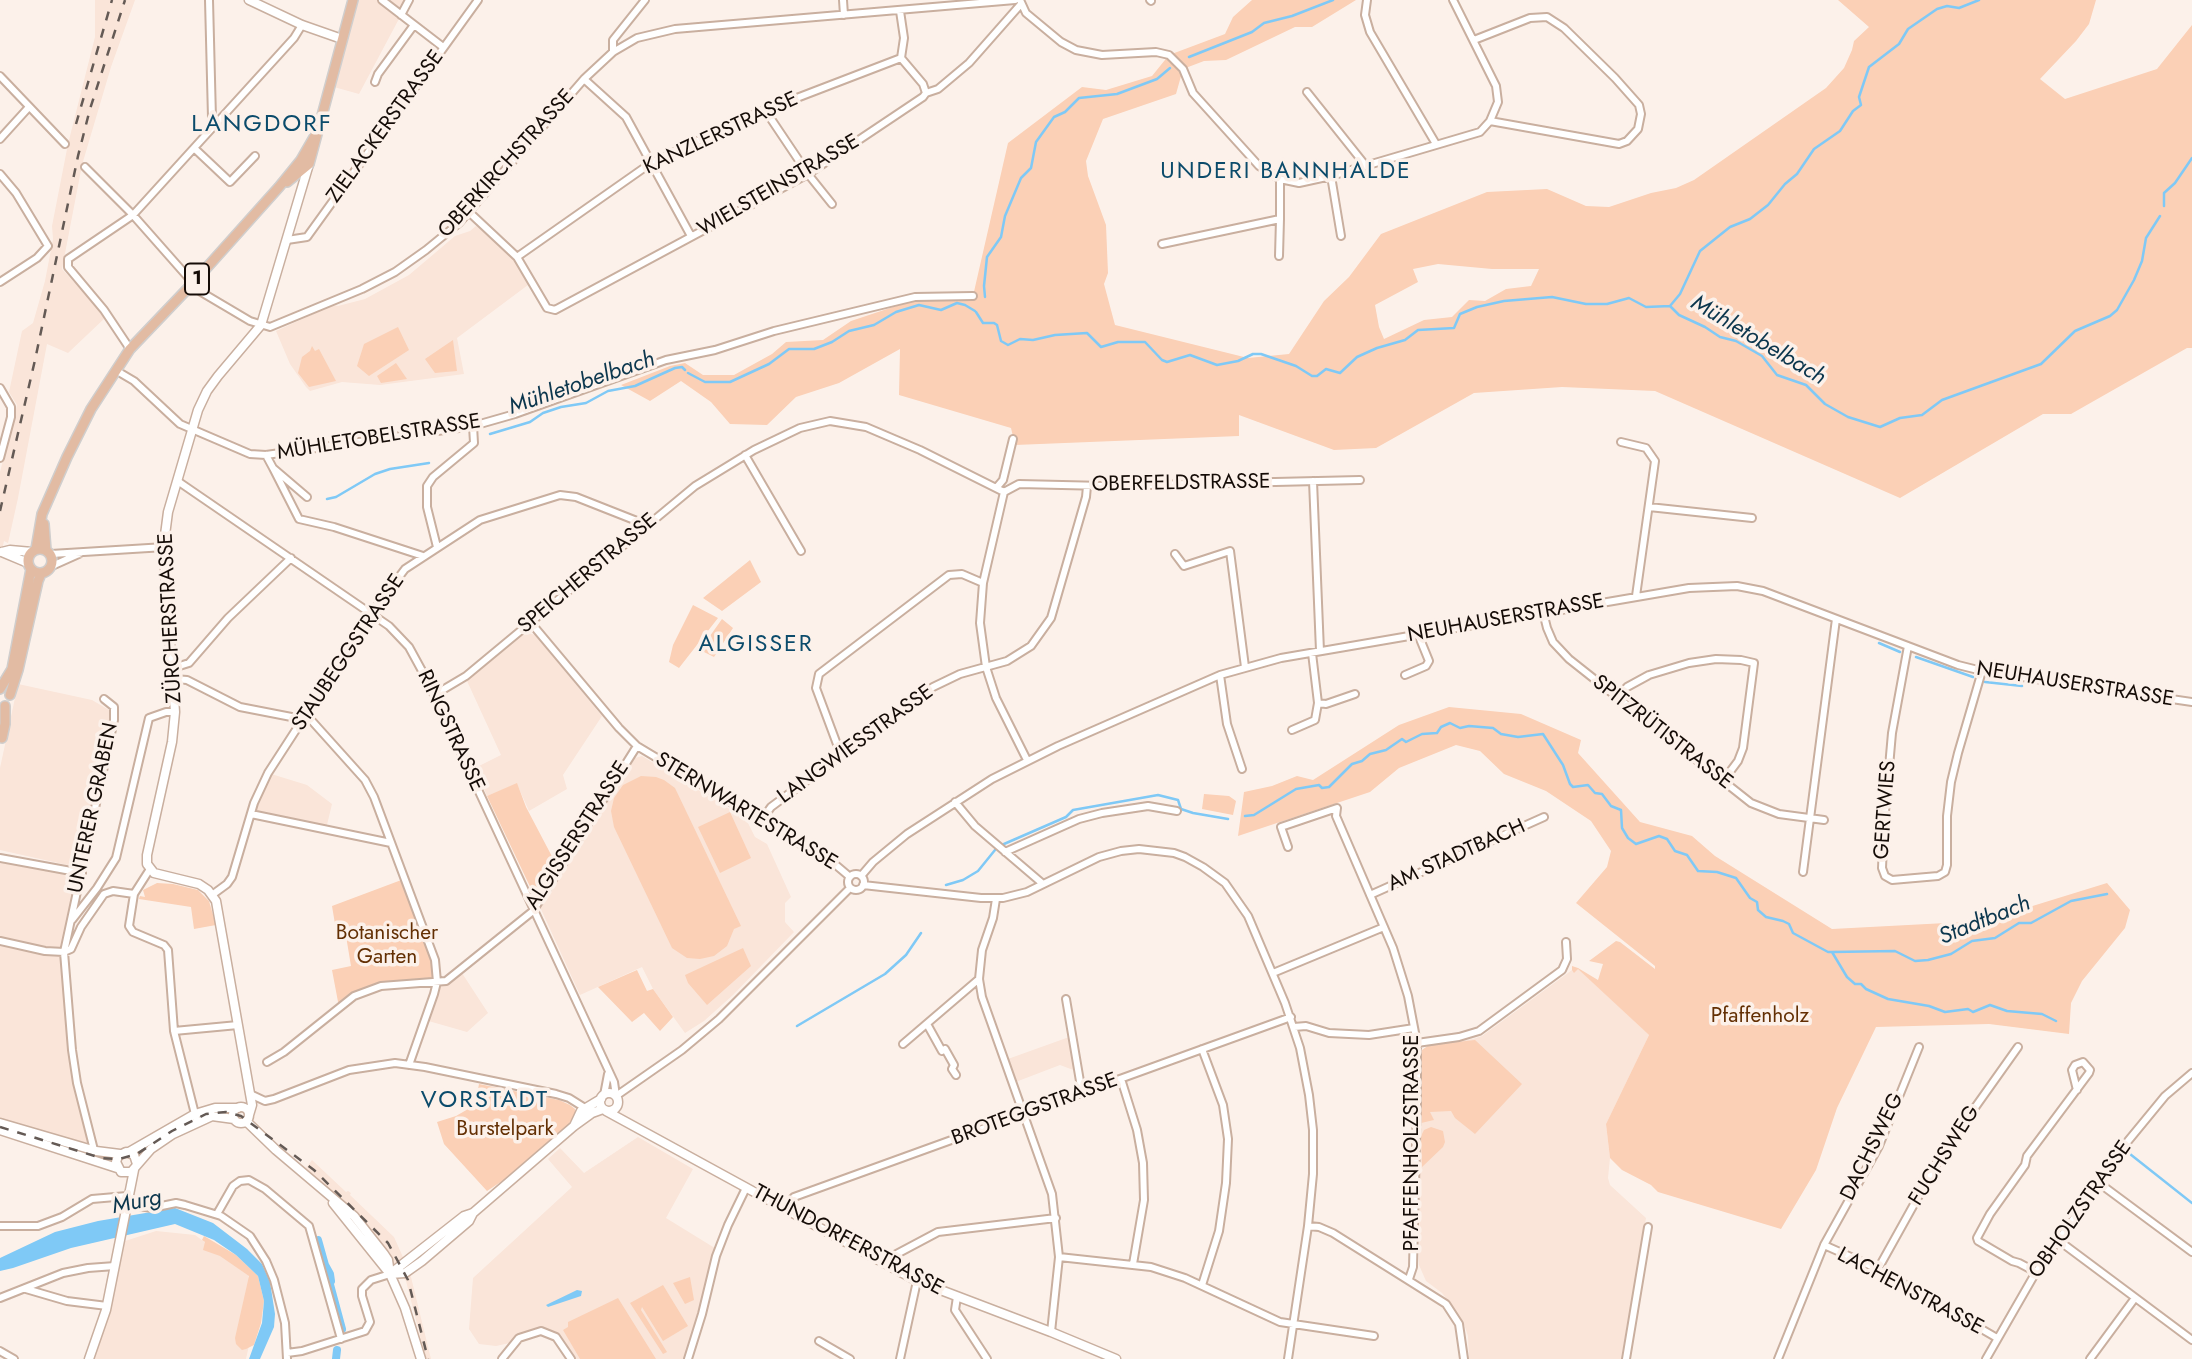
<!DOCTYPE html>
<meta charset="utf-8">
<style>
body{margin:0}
canvas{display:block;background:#fcf1ea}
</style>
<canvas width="2192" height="1359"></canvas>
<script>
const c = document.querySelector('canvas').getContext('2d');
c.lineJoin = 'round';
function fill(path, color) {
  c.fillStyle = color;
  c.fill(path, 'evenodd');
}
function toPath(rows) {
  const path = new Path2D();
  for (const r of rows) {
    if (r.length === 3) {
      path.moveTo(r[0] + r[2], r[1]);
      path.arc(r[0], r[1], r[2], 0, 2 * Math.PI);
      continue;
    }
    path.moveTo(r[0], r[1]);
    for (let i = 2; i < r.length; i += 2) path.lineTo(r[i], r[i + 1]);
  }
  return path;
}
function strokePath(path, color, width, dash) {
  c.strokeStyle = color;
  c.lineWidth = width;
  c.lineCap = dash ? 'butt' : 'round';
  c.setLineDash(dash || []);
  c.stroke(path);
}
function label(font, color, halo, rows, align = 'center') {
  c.font = font + ' Jost,sans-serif';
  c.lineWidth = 7;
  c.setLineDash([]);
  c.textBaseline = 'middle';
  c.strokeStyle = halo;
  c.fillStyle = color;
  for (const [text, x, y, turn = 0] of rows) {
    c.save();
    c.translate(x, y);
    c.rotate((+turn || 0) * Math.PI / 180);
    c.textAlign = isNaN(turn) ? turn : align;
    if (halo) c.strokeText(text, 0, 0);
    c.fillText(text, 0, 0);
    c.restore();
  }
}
const built = toPath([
 [95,0,135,0,111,67,82,165,62,269,106,317,68,353,47,344,18,498,8,543,4,541,0,559,0,472,17,405,9,392,22,331,33,323,45,281,53,239,52,226,68,144,95,37],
 [359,0,409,0,359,94,334,87],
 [476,226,517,257,532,282,457,338,464,374,380,385,342,382,310,391,306,387,290,364,276,331,333,305,338,306,365,299,409,275,455,236,470,231],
 [529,633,535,635,602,716,563,775,567,789,529,811,517,784,487,796,475,768,501,755,467,681,522,635],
 [18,684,92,700,109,710,113,714,81,868,0,850,0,768],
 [642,756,746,819,755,837,767,844,791,897,785,903,785,922,794,932,733,995,704,1021,685,1033,653,989,642,967,580,995,540,907,635,758],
 [268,773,307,785,332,804,326,829,251,814],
 [0,858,82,873,64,952,72,1050,94,1150,0,1123],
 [1578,968,1649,1035,1606,1124,1610,1158,1608,1178,1610,1185,1646,1218,1621,1359,1469,1359,1468,1336,1463,1321,1442,1293,1426,1281,1419,1265,1421,1053,1429,1045,1473,1039,1482,1036,1572,970],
 [460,970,488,1013,467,1032,425,1020,437,982],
 [1072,1036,1076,1071,1060,1065,1013,1083,1005,1060],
 [638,1137,693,1169,666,1218,718,1250,688,1359,571,1359,561,1343,542,1331,514,1342,496,1346,479,1344,469,1329,473,1278,572,1187,548,1159,560,1148,584,1173],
 [312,1160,346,1192,348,1191,351,1193,350,1195,394,1237,410,1273,431,1359,426,1359,406,1281,387,1253,356,1215,306,1168],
 [156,1231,195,1235,248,1274,254,1298,253,1327,246,1359,89,1359,122,1242]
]);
const green = toPath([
 [1252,0,1356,0,1312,27,1295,27,1226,60,1204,61,1183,69,1176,94,1103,119,1086,161,1088,176,1106,225,1108,273,1104,284,1115,325,1248,358,1289,354,1324,301,1349,277,1381,234,1487,192,1547,189,1586,206,1609,207,1651,193,1676,188,1694,180,1826,88,1844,68,1852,50,1854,41,1869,27,1838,0,2096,0,2089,24,2076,41,2040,79,2065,99,2157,69,2192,25,2192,348,2187,348,2071,414,2043,414,1900,498,1655,391,1562,387,1474,393,1376,448,1334,450,1239,415,1239,436,1015,445,1011,428,899,395,900,349,839,383,796,397,767,425,730,424,711,402,681,381,650,401,621,385,670,366,685,363,703,375,734,375,772,354,786,342,823,340,851,321,893,307,923,299,973,296,1008,143,1082,87,1106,90,1152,76,1169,55,1225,34,1233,17],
 [1438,264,1492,269,1539,269,1531,286,1506,289,1485,301,1469,300,1452,317,1424,320,1384,339,1379,327,1375,305,1418,282,1413,269],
 [398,327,409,350,369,376,357,366,364,344],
 [453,340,457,371,435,373,425,359],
 [312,346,315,351,319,349,336,381,309,387,298,373,302,357,310,351],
 [396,363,407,379,381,383,377,376],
 [750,560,761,582,722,611,703,598],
 [693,605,718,618,679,668,669,662,673,645],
 [722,619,733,628,714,657,700,650],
 [1449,707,1521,714,1581,740,1578,753,1640,822,1692,836,1715,856,1832,929,1984,921,2107,883,2130,910,2125,928,2082,981,2071,1003,2069,1034,1989,1024,1876,1027,1837,1108,1816,1170,1781,1229,1658,1192,1651,1185,1622,1170,1610,1158,1606,1124,1649,1035,1578,969,1574,973,1572,970,1572,966,1578,968,1598,980,1603,964,1589,961,1616,941,1620,942,1655,969,1655,966,1576,903,1607,867,1611,851,1591,821,1546,791,1504,774,1480,751,1456,745,1399,768,1370,792,1238,836,1244,792,1272,786,1297,776,1313,780,1399,725],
 [641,776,656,777,664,780,675,788,741,926,734,929,727,946,714,956,700,959,687,958,672,948,614,827,611,811,614,798,623,785],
 [517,783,526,807,557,866,537,896,534,895,487,796],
 [1204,794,1229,796,1236,801,1233,815,1202,809],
 [730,812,751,858,720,873,698,827],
 [404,879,435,960,437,982,369,989,339,1007,332,970,351,966,345,930,336,930,332,906],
 [157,883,173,884,198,890,209,901,216,925,194,929,191,907,139,899,140,896,145,897,143,890],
 [743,948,751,966,707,1005,688,983,685,975],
 [637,970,647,991,653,989,673,1017,660,1031,644,1013,632,1022,598,987],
 [1475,1040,1522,1084,1475,1134,1455,1118,1451,1111,1430,1112,1434,1120,1421,1123,1422,1050,1429,1045],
 [479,1084,559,1100,570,1105,575,1109,575,1116,563,1131,519,1170,487,1191,444,1144,437,1122,456,1116,475,1105],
 [1431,1127,1443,1131,1445,1142,1443,1147,1422,1167,1421,1136,1424,1130],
 [204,1236,236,1255,258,1276,264,1301,261,1323,254,1345,246,1349,242,1350,236,1344,235,1338,249,1276,220,1256,203,1250,205,1242,202,1240],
 [690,1277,694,1300,685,1304,673,1283],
 [663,1285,688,1326,663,1341,642,1307,641,1310,667,1352,663,1354,630,1303],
 [618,1298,656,1359,580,1359,563,1330,568,1327,568,1322]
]);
const water = toPath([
 [175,1208,213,1223,247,1249,262,1264,270,1282,275,1314,274,1327,260,1359,249,1359,262,1323,264,1301,258,1276,236,1255,214,1240,175,1224,71,1248,13,1268,0,1271,0,1258,55,1232,98,1221],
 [577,1290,582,1291,581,1296,548,1307,546,1305]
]);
const stream = toPath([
 [1189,57,1252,32,1264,23,1292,16,1333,0],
 [2164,206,2164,193,2175,183,2192,158],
 [985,297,984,286,987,257,1001,237,1005,216,1021,178,1031,168,1036,142,1054,117,1065,112,1079,98,1117,94,1157,79,1170,68],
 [1670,306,1680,294,1700,251,1730,227,1750,219,1768,205,1785,184,1797,174,1814,149,1840,131,1853,111,1861,105,1859,97,1869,67,1899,44,1908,29,1937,9,1947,6,1959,8,1979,0],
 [976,312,983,323,994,323,997,325,1001,341,1008,345,1020,339,1033,340,1055,335,1087,333,1101,347,1118,342,1145,342,1162,360,1167,362,1190,355,1217,365,1238,361,1253,354,1261,354,1296,366,1312,376,1317,376,1326,369,1340,373,1357,357,1377,348,1405,340,1418,330,1454,328,1460,314,1477,307,1504,301,1552,297,1586,304,1607,304,1629,298,1646,307,1670,306,1679,315,1705,327,1720,337,1736,341,1762,356,1777,375,1806,385,1825,404,1848,417,1880,427,1900,418,1922,415,1942,400,2041,364,2075,331,2110,316,2117,310,2134,280,2142,261,2146,238,2160,216],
 [688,373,705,382,730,382,769,364,789,349,814,349,832,342,849,331,874,325,896,312,919,305,941,310,957,303,965,305,975,311],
 [490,434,530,422,543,413,561,407,586,403,608,391,635,386,675,368,682,367,685,370],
 [327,499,336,497,375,474,390,469,429,463],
 [1879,643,1900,652],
 [1916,657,1973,677],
 [1985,682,2022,686],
 [1245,816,1254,815,1296,789,1319,785,1322,788,1329,787,1352,764,1362,761,1370,754,1386,750,1402,739,1406,742,1422,734,1437,733,1441,727,1450,723,1460,728,1469,726,1493,728,1501,734,1518,737,1543,734,1563,765,1570,784,1573,787,1588,785,1595,793,1602,794,1611,806,1621,810,1622,828,1628,838,1636,844,1659,836,1667,839,1675,851,1687,855,1698,871,1717,872,1736,878,1750,898,1757,902,1758,910,1766,917,1783,921,1789,924,1793,933,1828,952,1832,952,1847,977,1855,984,1861,984,1866,989,1888,999,1929,1006,1945,1012,1968,1009,1973,1012,1990,1005,2007,1011,2042,1014,2056,1021],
 [1004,844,1066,817,1073,810,1158,795,1178,800,1181,809,1193,813,1228,819],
 [946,885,963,880,978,871,995,850],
 [1832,952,1895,951,1915,961,1928,960,1951,954,1972,941,1995,938,2019,923,2031,923,2071,901,2107,894],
 [797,1026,885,974,906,955,921,933],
 [2130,1154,2192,1203]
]);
const canal = toPath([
 [318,1240,325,1265,330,1274,331,1281],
 [328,1277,342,1329],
 [336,1359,337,1350]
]);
const street = toPath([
 [209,0,212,118,216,125],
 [382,0,443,47],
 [843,0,844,15],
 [1020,0,1026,13,1061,42,1076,50,1102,55,1156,52,1169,55,1183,69,1193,93,1259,166,1280,179,1299,183,1331,176,1480,132,1490,121,1498,102,1496,86,1453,0],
 [1150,0,1151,1],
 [1367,0,1365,15,1370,32,1436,144],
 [900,11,904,38,901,58],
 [401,15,409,0],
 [1474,40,1530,18,1547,17,1564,28,1615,78,1639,105,1641,114,1638,129,1627,141,1619,144,1490,121],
 [613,52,613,40,645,0],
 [901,58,923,84,926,93],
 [0,76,65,144],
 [584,79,626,117,691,236],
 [375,82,378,74,414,25],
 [1307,92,1366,166],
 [765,110,808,174,832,204],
 [0,139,29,107],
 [194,148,230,182,255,156],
 [85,167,133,215,201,292,250,321,270,327,362,289,395,272,426,250,459,223,584,79,613,52,637,38,675,29,1015,0],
 [0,174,16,193,48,246,37,258,0,282],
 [1331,176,1341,236],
 [469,212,517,257,547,308,555,310,808,174,923,97,926,93,938,89,969,63,1021,4],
 [287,240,307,237,478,0],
 [1162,244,1280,219,1280,179],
 [1279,256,1280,219],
 [517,257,651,163,755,114,901,58],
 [130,349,104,310,68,267,68,259,133,215,294,38,302,25],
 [117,371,134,381,180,424,250,454,266,455,473,426,515,414,666,360,715,350,774,331,915,297,973,296],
 [0,388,11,407,11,417,0,458],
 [1621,442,1646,448,1655,461,1636,596],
 [266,455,273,468,307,497],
 [745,455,801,551],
 [273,468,299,519,334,527,423,556],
 [1313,481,1320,651],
 [179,482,389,626,409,647,427,680,614,1082,616,1096,682,1050,719,1019,850,888],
 [997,487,1003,480,1013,439],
 [1004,492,1019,484,1105,486,1360,480],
 [1004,492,983,583,980,623,986,667,996,698,1027,760],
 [1649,507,1752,518],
 [437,547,427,507,427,486,433,477,474,443,473,426],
 [51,554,165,547],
 [1175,554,1184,566,1230,551,1245,667],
 [52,566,81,553],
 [1543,612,1547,628,1553,642,1569,659,1751,803,1779,814,1824,820],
 [531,623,619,728,637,746,837,866,850,877],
 [1908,646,1892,733,1884,823,1882,868,1885,876,1892,880,1938,876,1945,872,1947,865,1947,816,1951,782,1958,753,1982,671],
 [1312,653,1318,703,1326,704,1355,694],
 [173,668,189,663,228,618,291,558],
 [1220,675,1227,724,1242,769],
 [1405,675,1426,666,1429,661,1418,634],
 [174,679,187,680,240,707,312,721,365,780,374,797,435,960,437,982,434,994,409,1065],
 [434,695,466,676,695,486,754,450,800,428,830,421,866,427,920,450,1004,492],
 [1617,697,1627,687,1649,675,1689,663,1716,659,1741,660,1754,663,1743,748,1738,761,1723,781],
 [1292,730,1315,720,1318,703],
 [841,755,816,688,819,674,949,575,962,574,983,583],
 [955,802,975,826,1043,884],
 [251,814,391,843],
 [761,821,771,807,933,687,960,674,1007,661,1031,646,1051,618,1086,497,1087,486],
 [1288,847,1281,827,1337,808,1336,816,1393,948,1408,996,1417,1043,1417,1103,1413,1267,1409,1279],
 [1005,852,1079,819,1102,813,1148,806,1177,811],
 [0,858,82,873],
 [150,869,134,894,129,926,133,932,164,945,168,950,174,1031,197,1122],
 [1803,872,1836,619],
 [856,882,8],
 [861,876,873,862,907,834,992,779,1058,746,1220,675,1281,658,1689,588,1737,586,1763,591,1958,665,1982,671,2192,702],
 [863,885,981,898,1003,898,1027,892,1099,857,1121,851,1139,849,1174,853,1185,857,1203,867,1225,883,1248,916,1285,1003,1300,1048,1309,1095,1313,1130,1313,1174,1308,1226,1288,1359],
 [212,895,227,884,232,877,254,803,268,773,371,614,405,569,480,520,560,495,576,497,647,525],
 [1370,895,1544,817],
 [996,899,993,918,982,950,979,979,982,997,1052,1194,1059,1257,1051,1332],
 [72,920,97,888,116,858,149,718,166,712,175,712],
 [0,941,45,951,64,952,71,949,81,927,104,894,113,891,134,894],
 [1273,973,1384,927],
 [1066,999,1082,1093],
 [927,1024,942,1051,945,1049,954,1065,952,1069,956,1075],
 [1294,1027,1306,1026,1329,1033,1369,1035,1414,1028],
 [174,1031,238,1025],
 [1417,1043,1459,1037,1479,1031,1562,970,1567,959,1566,942],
 [903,1044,979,979],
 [1202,1049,1223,1105,1228,1139,1226,1183,1219,1231,1202,1285],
 [267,1062,284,1052,354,996,381,986,446,981,533,911,637,746],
 [1121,1079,1137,1130,1143,1163,1144,1200,1133,1264],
 [250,1094,265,1101,274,1099,349,1070,395,1063,425,1067,556,1094,569,1098,585,1108],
 [604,1095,608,1074],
 [94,1150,77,1083,72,1050,64,952,114,720,114,707,104,699],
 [2099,1183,2192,1252],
 [126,1204,152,1208,176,1203,185,1205,221,1216,250,1236,266,1261,274,1280,285,1323,287,1359],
 [783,1209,794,1197,1291,1017],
 [217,1214,233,1186,240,1181,249,1180,265,1189,309,1226,341,1339],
 [0,1226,38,1226,62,1217,92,1199,127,1196],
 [1308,1226,1319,1227,1333,1233,1446,1304,1459,1324,1464,1359],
 [2058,1240,2192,1340],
 [1824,1245,1878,1269,1997,1338],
 [1059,1257,1151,1267,1185,1278,1280,1322,1374,1336],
 [884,1264,891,1257,938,1232,1056,1218],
 [1878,1269,1942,1154,2018,1047],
 [2036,1272,2019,1263,2012,1261,1978,1241,1977,1238,1990,1214,2025,1165,2027,1156,2089,1073,2090,1070,2083,1062,2075,1065,2072,1070,2077,1090],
 [26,1289,67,1301,107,1306],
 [957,1297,955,1310,987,1359],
 [0,1298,63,1273,88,1268,115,1266],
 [819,1341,850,1359],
 [0,1351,14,1359],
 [287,1353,302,1351,365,1331,370,1322,362,1296,362,1289,371,1280,390,1274],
 [502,1359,519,1338,541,1331,556,1337,571,1359],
 [688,1359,702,1314,716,1256,728,1225,746,1188],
 [900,1359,917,1281],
 [1626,1359,1648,1227],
 [1778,1359,1824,1245,1879,1146,1919,1047],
 [1986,1359,2036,1272,2128,1141,2165,1096,2192,1073],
 [2090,1359,2135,1298]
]);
const secondary = toPath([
 [249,0,302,25,342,39],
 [2,552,10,550,32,552],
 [2,552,28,563],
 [609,1102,9],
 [241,1115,8],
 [606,1111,917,1281,1051,1332,1116,1359],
 [249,1115,252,1105,216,901,208,890,199,884,154,873,147,864,147,855,172,742,175,712,165,569,165,535,168,512,198,410,207,391,218,376,261,325,309,164],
 [246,1121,276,1150,354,1216,384,1254,388,1260,390,1274],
 [0,1123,96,1151,120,1154],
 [574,1126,581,1111,601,1099],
 [0,1130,117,1168],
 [129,1152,195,1114,215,1108,238,1108],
 [137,1164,134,1155,126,1152,118,1156,116,1162,121,1172,131,1172,151,1149,173,1134,212,1116,234,1119],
 [333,1203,390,1274,405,1308,421,1359],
 [390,1274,464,1216,473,1213,574,1126,592,1113,603,1109],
 [390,1274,405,1273,422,1261,469,1221,473,1213],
 [89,1359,106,1310,134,1170]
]);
const primary = toPath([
 [287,182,309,164,353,0],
 [44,524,46,550],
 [40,561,12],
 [36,549,42,514,67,457,91,409,130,349,193,283,279,187,301,160,316,134],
 [0,689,12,669,31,569],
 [10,695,18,670,38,581,41,574],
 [2,738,5,724,5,706]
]);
const rail = toPath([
 [76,124,112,0],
 [0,511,35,360,78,156,90,109,125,0],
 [0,1127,101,1158,119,1159,137,1154,172,1131,206,1114,226,1112,241,1116,314,1170,388,1243,408,1280,428,1359]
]);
const shields = [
 [197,279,24]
];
const shieldNames = [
 ["1",197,279]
];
const streetNames = [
 ["ZIELACKERSTRASSE",386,127,-54],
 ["KANZLERSTRASSE",721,134,-25],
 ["OBERKIRCHSTRASSE",507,164,-48],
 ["WIELSTEINSTRASSE",779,186,-30],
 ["MÜHLETOBELSTRASSE",379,438,-9],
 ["OBERFELDSTRASSE",1181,484,-1],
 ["SPEICHERSTRASSE",588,574,-40],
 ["ZÜRCHERSTRASSE",171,618,-93],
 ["NEUHAUSERSTRASSE",1506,619,-10],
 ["STAUBEGGSTRASSE",349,653,-56],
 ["NEUHAUSERSTRASSE",2075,685,9],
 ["RINGSTRASSE",450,731,65],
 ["SPITZRÜTISTRASSE",1662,733,38],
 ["LANGWIESSTRASSE",856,745,-36],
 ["UNTERER GRABEN",94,808,-78],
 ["GERTWIES",1886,810,-86],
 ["STERNWARTESTRASSE",746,812,31],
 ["ALGISSERSTRASSE",578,836,-57],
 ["AM STADTBACH",1457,856,-24],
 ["BROTEGGSTRASSE",1035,1110,-20],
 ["PFAFFENHOLZSTRASSE",1413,1143,-90],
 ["DACHSWEG",1873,1147,-64],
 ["FUCHSWEG",1945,1156,-58],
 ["OBHOLZSTRASSE",2081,1210,-55],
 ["THUNDORFERSTRASSE",848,1241,28],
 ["LACHENSTRASSE",1910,1292,28]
];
const parkNames = [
 ["Botanischer",387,934],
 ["Garten",387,958],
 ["Pfaffenholz",1760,1017],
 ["Burstelpark",505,1130]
];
const neighbourhoodNames = [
 ["UNDERI BANNHALDE",1286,172],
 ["ALGISSER",756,645]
];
const waterNames = [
 ["Mühletobelbach",1758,341,31],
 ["Mühletobelbach",582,384,-19],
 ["Stadtbach",1985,921,-22],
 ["Murg",137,1203,-11]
];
const quarterNames = [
 ["LANGDORF",262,125],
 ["VORSTADT",485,1101]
];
fill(built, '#fae5d9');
fill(green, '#fbd0b6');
fill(water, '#7fc9f6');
strokePath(stream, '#7fc9f6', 2.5);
strokePath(canal, '#7fc9f6', 8);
strokePath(street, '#c9af9f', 10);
strokePath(secondary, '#c9af9f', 11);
strokePath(primary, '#d0cecd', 12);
strokePath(street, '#fff', 6);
strokePath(secondary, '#fff', 8);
strokePath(primary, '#e2bba3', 9);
strokePath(rail, '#645a55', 2.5, [9, 9]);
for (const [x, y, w] of shields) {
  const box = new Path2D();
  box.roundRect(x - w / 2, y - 15.5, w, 31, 5);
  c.fillStyle = '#fcf1ea';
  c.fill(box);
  strokePath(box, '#150c07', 2);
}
label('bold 19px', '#150c07', null, shieldNames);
label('21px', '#150c07', '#fcf1ea', streetNames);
label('21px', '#632f03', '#fcf1ea', parkNames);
c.letterSpacing = '2px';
label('23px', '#0b4b6b', '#fcf1ea', neighbourhoodNames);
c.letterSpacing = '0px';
label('italic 23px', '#0b364d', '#fcf1ea', waterNames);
c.letterSpacing = '2px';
label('24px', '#0b4b6b', '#fcf1ea', quarterNames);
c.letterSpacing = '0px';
</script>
